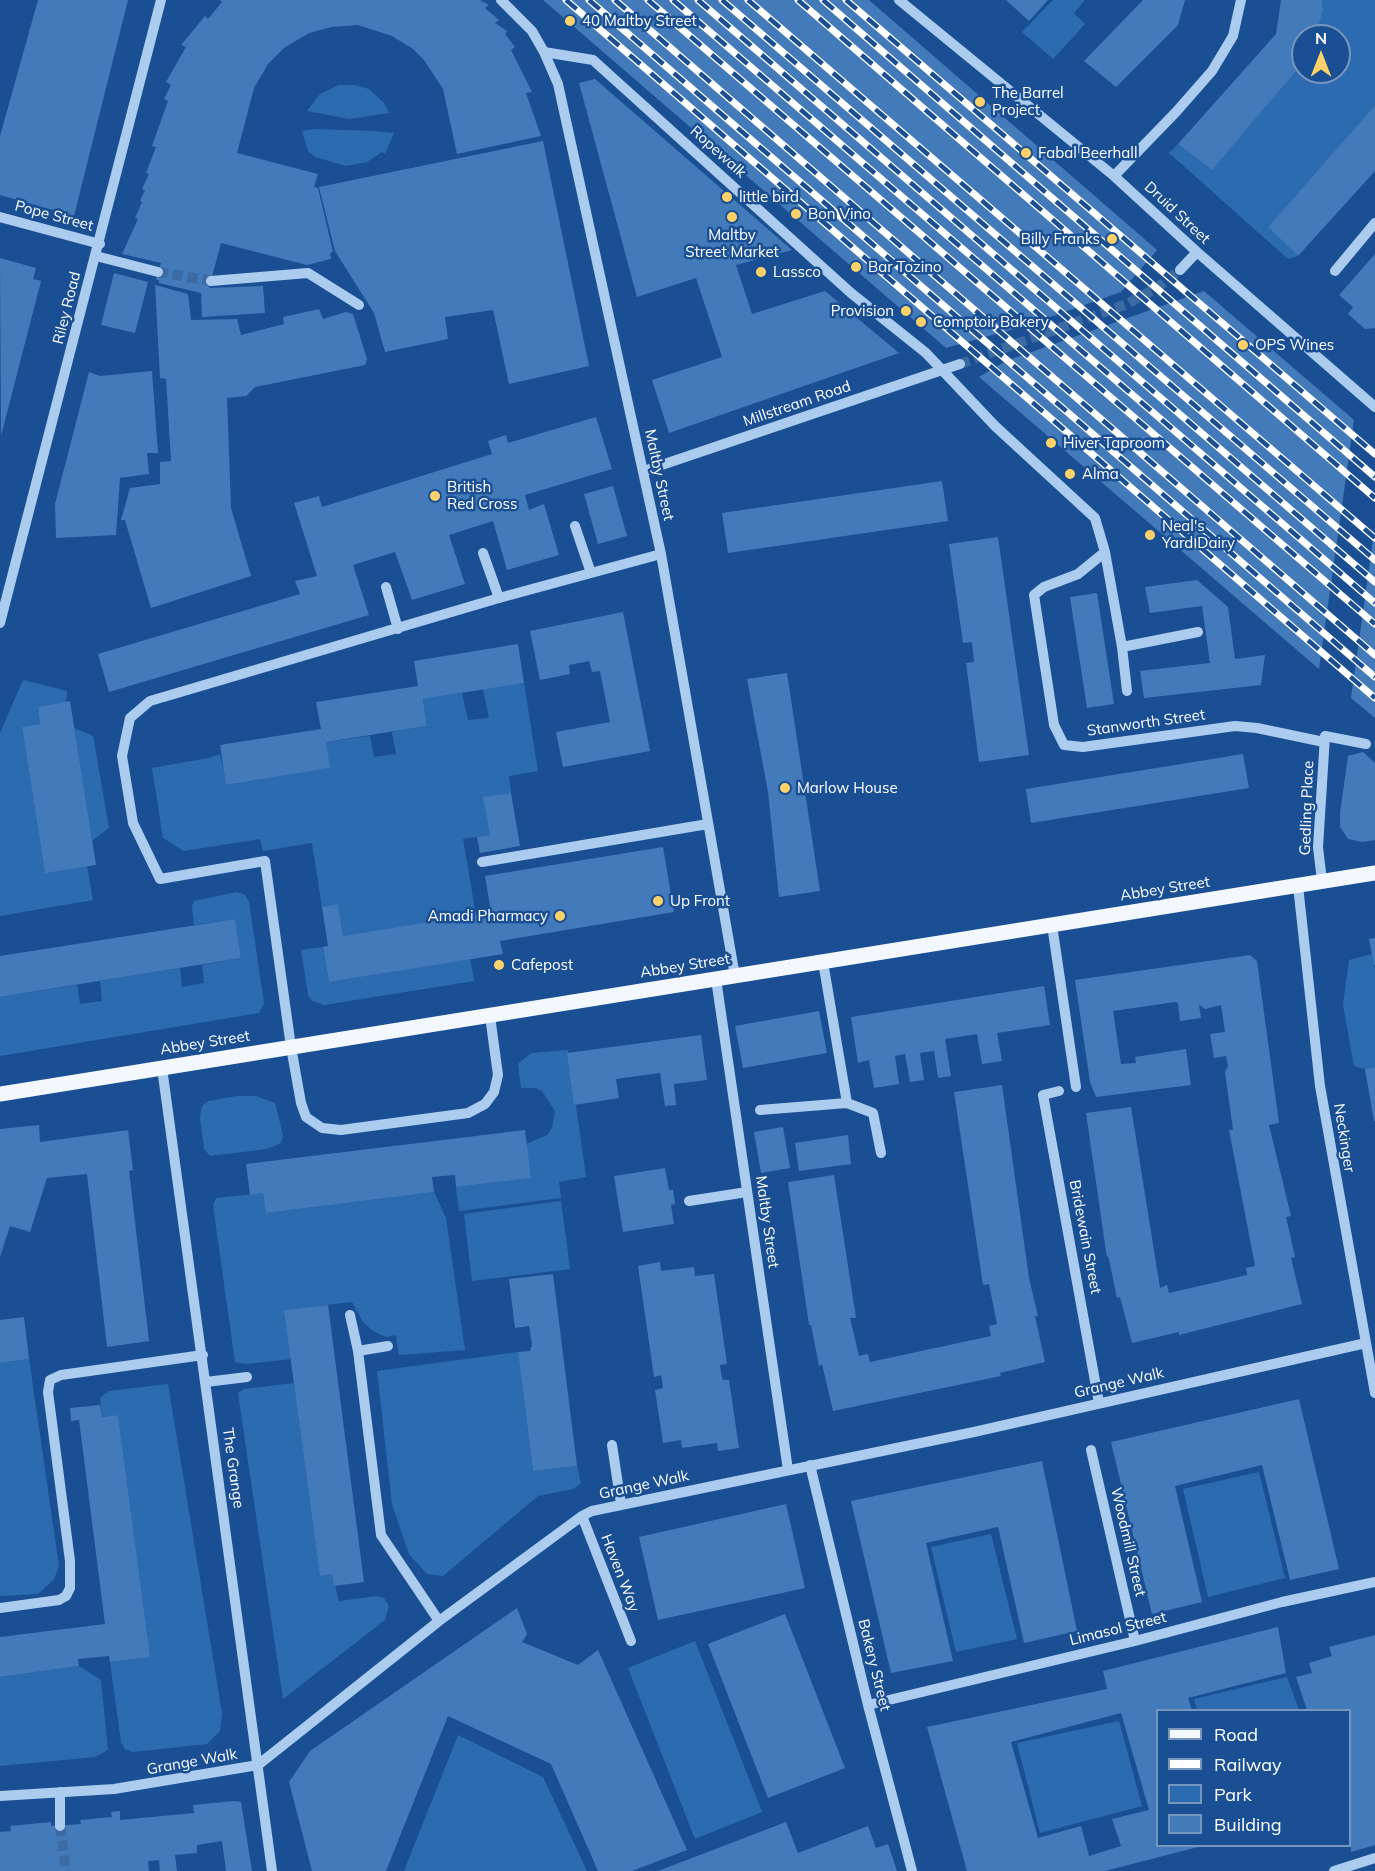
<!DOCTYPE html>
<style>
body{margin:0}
#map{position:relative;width:1375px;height:1871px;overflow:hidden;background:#1a5093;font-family:Mulish,sans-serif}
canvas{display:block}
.legend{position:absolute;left:1156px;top:1709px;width:195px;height:138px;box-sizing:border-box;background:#1a5093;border:2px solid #7696be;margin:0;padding:8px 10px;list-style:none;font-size:18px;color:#fff}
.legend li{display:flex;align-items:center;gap:12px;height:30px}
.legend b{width:30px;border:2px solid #7696be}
.north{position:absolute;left:1291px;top:24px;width:60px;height:60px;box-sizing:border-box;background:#1a5093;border:2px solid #7696be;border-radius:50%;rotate:0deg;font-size:16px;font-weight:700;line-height:24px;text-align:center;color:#fff}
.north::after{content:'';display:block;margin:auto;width:21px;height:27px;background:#ffd269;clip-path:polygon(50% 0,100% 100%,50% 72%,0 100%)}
</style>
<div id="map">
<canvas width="1375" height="1871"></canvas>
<ul class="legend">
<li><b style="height:8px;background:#f3f8ff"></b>Road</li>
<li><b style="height:8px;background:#fff"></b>Railway</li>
<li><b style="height:16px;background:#2d6bb1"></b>Park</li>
<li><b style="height:16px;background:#437aba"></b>Building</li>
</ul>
<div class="north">N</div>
</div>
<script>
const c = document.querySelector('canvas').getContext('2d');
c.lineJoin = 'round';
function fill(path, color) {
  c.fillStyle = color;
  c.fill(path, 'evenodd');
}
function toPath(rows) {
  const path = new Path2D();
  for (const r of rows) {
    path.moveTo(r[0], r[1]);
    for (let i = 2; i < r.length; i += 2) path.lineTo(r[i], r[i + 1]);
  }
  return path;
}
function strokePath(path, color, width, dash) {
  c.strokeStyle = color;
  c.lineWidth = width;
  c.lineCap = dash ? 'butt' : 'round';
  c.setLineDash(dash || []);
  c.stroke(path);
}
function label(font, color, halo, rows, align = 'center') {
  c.font = font + ' Mulish,sans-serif';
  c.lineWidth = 5;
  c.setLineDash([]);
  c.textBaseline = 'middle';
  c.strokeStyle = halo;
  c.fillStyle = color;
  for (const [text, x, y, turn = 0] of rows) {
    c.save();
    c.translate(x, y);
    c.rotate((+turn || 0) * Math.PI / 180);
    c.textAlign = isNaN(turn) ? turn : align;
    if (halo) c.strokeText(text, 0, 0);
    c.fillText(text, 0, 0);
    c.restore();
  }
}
const green = toPath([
 [1053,0,1085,0,1074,13,1085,24,1053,59,1022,32],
 [1322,0,1375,0,1375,105,1268,227,1298,256,1288,259,1169,153,1178,144,1212,170,1303,63,1303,72,1339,72,1339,36,1316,36,1323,10],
 [339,85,355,85,369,89,384,103,389,113,349,119,307,111,320,94],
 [315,129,373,131,394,133,385,154,382,152,367,162,346,166,315,157,308,151,302,131],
 [23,680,67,691,66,702,38,707,40,724,22,727,45,872,87,866,93,900,0,916,0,733],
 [524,683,538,771,509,776,511,793,484,798,490,835,463,839,476,915,343,936,338,905,322,907,312,843,263,851,260,839,184,851,163,838,152,768,209,758,220,754,227,785,329,768,326,742,370,736,374,757,396,754,392,732,427,726,423,699,462,693,468,720,489,718,483,689],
 [74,728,93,736,109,828,92,841],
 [237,892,245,895,249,902,264,1004,259,1013,0,1056,0,997,77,985,80,1004,102,1001,100,981,180,968,182,987,204,983,202,965,241,958,235,919,194,925,192,906,194,901],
 [323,947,329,982,470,959,474,981,324,1005,312,1001,308,995,301,950],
 [1372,954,1375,970,1375,1067,1365,1069,1354,1066,1343,1005,1349,960],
 [568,1050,586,1177,559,1182,561,1198,459,1211,456,1187,530,1178,526,1144,547,1135,552,1128,555,1111,542,1091,536,1088,521,1088,518,1064,531,1053],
 [237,1096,256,1096,275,1103,283,1135,281,1143,267,1149,210,1156,204,1149,200,1117,202,1106,208,1101],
 [434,1192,446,1218,465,1350,399,1355,396,1335,386,1337,373,1331,363,1322,352,1302,285,1310,291,1359,246,1364,235,1362,213,1205,216,1198,263,1193,266,1213],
 [561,1201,570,1269,472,1281,464,1214],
 [518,1352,533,1471,577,1466,581,1483,573,1489,538,1496,443,1576,427,1574,409,1554,392,1504,377,1371],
 [29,1359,59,1566,54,1579,38,1594,0,1596,0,1363],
 [294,1383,320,1575,332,1574,339,1601,377,1596,384,1598,389,1606,385,1620,283,1699,238,1393,244,1389],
 [168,1384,222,1713,220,1731,207,1744,133,1752,125,1749,121,1742,110,1662,149,1657,118,1415,102,1417,100,1398,109,1391],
 [1259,1472,1285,1578,1208,1597,1183,1489],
 [991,1534,1017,1639,956,1652,931,1547],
 [695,1641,762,1812,695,1839,628,1668],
 [79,1666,101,1680,108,1750,95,1757,0,1766,0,1677],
 [1287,1677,1299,1710,1197,1710,1194,1699],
 [1119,1721,1142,1806,1040,1833,1017,1743],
 [458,1735,543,1777,587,1871,404,1871]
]);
const building = toPath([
 [38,0,128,0,74,216,0,195,0,136],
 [220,0,480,0,489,5,485,8,499,20,495,23,507,31,505,34,515,47,511,50,532,92,526,93,541,136,457,154,443,89,424,60,413,49,392,36,358,25,332,27,309,33,284,48,268,64,254,88,237,153,318,174,314,187,318,188,333,252,330,253,331,259,307,265,221,243,209,288,263,286,265,313,202,317,201,293,159,283,159,280,156,280,161,263,122,254,138,219,135,218,142,202,140,201,145,190,142,189,149,174,146,173,156,147,152,146,168,101,164,99,171,85,166,82,186,47,181,45,205,16,208,19,222,2],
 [543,0,869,0,1157,250,1121,292,1028,325,946,348],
 [1006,0,1048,0,1029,21],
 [1143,0,1185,0,1178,25,1116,87,1084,61],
 [1281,0,1322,0,1323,10,1316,36,1303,36,1303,63,1212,170,1178,144,1276,34],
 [595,79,792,250,736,265,752,314,825,291,899,353,669,433,652,380,722,357,696,278,637,297,579,83],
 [1375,105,1375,171,1298,256,1268,227],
 [543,141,589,366,509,384,493,310,445,317,448,339,385,352,374,313,335,251,319,187],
 [1375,254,1375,328,1365,329,1348,314,1353,307,1339,295],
 [0,258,36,268,33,279,41,281,1,436],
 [114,273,148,282,135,333,101,325],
 [155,285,188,294,191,320,237,319,241,335,284,324,283,317,319,309,323,319,346,312,353,314,367,359,365,365,255,387,246,396,227,398,231,508,251,576,151,608,125,520,121,520,130,488,160,484,160,462,171,461,166,379,160,378],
 [1204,291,1354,420,1319,669,979,377,1006,361],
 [152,371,158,453,147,453,149,474,120,478,116,535,56,538,55,504,89,372,100,376],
 [596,417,612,469,525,495,529,510,544,504,559,555,507,570,493,521,449,535,465,584,412,600,395,552,353,565,369,615,109,692,98,654,300,594,295,581,317,576,294,503,319,496,322,507,492,454,488,441,506,435,508,443],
 [942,481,948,521,728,553,722,513],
 [613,486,627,536,598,544,584,494],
 [1374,533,1375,534,1375,718,1351,698],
 [998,537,1029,755,979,762,966,663,974,662,972,642,963,643,949,544],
 [1197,580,1228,607,1235,659,1265,655,1261,685,1144,698,1140,671,1210,663,1202,606,1150,613,1145,587],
 [1097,593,1114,704,1087,708,1070,597],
 [623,612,650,751,563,767,556,732,610,722,600,671,592,672,589,661,569,665,570,674,540,680,530,631],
 [518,644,524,683,423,699,427,726,326,742,330,768,226,785,220,745,321,729,316,702,418,686,414,661],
 [787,673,820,891,779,897,768,792,747,679],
 [70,701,96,865,45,873,22,727,40,724,38,707],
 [1363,752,1375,763,1375,840,1362,842,1348,839,1340,827,1340,813,1348,756],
 [1243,754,1249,788,1031,823,1026,789],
 [511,793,520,846,480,853,477,837,490,835,483,797],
 [663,847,674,912,500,941,503,954,329,982,323,947,328,946,322,907,338,904,343,936,491,912,485,876],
 [235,919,241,958,0,997,0,956],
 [1375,938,1375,965,1374,965,1369,939],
 [1250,955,1257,961,1279,1123,1269,1125,1291,1216,1286,1217,1295,1257,1291,1258,1302,1304,1179,1335,1179,1332,1132,1343,1120,1297,1117,1298,1108,1255,1107,1258,1086,1113,1131,1107,1160,1288,1167,1285,1169,1293,1247,1275,1246,1268,1255,1266,1229,1130,1233,1130,1225,1072,1228,1066,1226,1056,1214,1058,1210,1034,1225,1032,1221,1005,1205,1009,1199,1005,1201,1018,1180,1021,1178,1003,1175,1002,1113,1011,1121,1064,1136,1063,1135,1057,1186,1049,1191,1085,1096,1097,1090,1082,1075,980],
 [1044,986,1050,1025,997,1033,1002,1061,982,1064,977,1034,945,1039,951,1076,938,1078,934,1051,920,1053,924,1080,910,1082,905,1054,895,1056,899,1084,874,1088,869,1060,858,1063,851,1017],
 [819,1011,827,1053,743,1068,735,1026],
 [701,1035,707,1080,674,1084,676,1105,665,1106,660,1073,616,1079,619,1098,574,1105,567,1053],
 [1375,1067,1375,1121,1374,1121,1365,1069],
 [1002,1085,1029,1278,1038,1316,1035,1316,1045,1362,1000,1373,1001,1376,833,1411,822,1364,819,1366,811,1325,809,1325,788,1182,834,1175,856,1318,850,1318,859,1356,868,1354,870,1362,991,1336,989,1326,997,1324,989,1284,983,1285,954,1092],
 [39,1125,40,1142,128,1130,133,1170,129,1171,149,1341,107,1347,87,1174,47,1178,30,1232,10,1226,0,1257,0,1129],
 [783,1127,790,1168,761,1173,754,1132],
 [525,1130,531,1178,456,1187,455,1175,432,1177,434,1192,266,1213,263,1193,250,1195,246,1164],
 [848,1135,851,1164,799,1171,795,1143],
 [665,1168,669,1190,673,1190,675,1204,671,1205,674,1224,623,1232,614,1176],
 [660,1262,661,1271,694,1267,695,1276,714,1274,727,1364,720,1365,721,1373,723,1380,729,1380,739,1448,718,1451,717,1443,682,1448,681,1440,663,1443,655,1390,663,1388,661,1375,654,1377,638,1266],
 [553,1274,577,1466,533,1471,518,1352,530,1351,532,1345,529,1326,515,1328,509,1279],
 [328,1305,364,1582,334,1586,332,1574,320,1576,284,1310],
 [24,1317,29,1359,0,1363,0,1320],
 [1299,1399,1339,1569,1290,1580,1262,1465,1175,1486,1202,1602,1152,1614,1111,1442],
 [100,1405,102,1417,118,1415,150,1657,110,1662,109,1656,78,1659,79,1666,0,1677,0,1637,105,1624,79,1420,71,1421,70,1408],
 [1042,1461,1077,1631,1024,1643,998,1527,926,1543,953,1661,891,1673,851,1501],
 [786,1504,805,1588,658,1620,639,1537],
 [517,1608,527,1634,522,1642,578,1665,598,1650,687,1850,632,1871,598,1871,551,1764,448,1716,386,1871,312,1871,289,1782,310,1751],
 [785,1614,845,1768,768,1798,708,1644],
 [1278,1627,1286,1673,1188,1698,1192,1710,1158,1710,1158,1846,1202,1846,1105,1871,967,1871,927,1727,1107,1689,1103,1671],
 [1121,1713,1149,1810,1112,1819,1121,1846,1089,1856,1081,1826,1038,1838,1011,1742],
 [1375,1635,1375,1845,1351,1852,1350,1710,1307,1710,1296,1677,1312,1673,1309,1663,1332,1656,1329,1647],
 [234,1801,241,1802,252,1871,226,1871,222,1841,197,1845,197,1853,175,1855,177,1871,160,1871,159,1860,148,1861,149,1871,0,1871,0,1832,11,1831,10,1826,51,1822,51,1826,81,1824,80,1820,112,1817,111,1812,120,1811,120,1820,194,1813,193,1805],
 [786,1822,798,1853,868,1826,876,1848,888,1844,897,1871,658,1871]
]);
const minorTunnel = toPath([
 [158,272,211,281],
 [960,364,1127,304,1158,287,1180,270],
 [60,1826,66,1871]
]);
const minor = toPath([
 [501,0,532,31,544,52,558,84,661,554,735,976],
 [899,0,1114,176,1197,252,1375,407],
 [544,52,593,60,851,293,926,353,995,426,1095,518,1105,552,1122,647,1198,632],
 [1114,176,1176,112,1212,71,1233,36,1241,0],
 [0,217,100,244],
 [96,256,158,272],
 [1180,270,1197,252],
 [1335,271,1375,223],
 [211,281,308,273,359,305],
 [644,471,960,364],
 [575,526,591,573],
 [1105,552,1078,574,1044,587,1034,595,1054,725,1064,745,1083,747,1235,726,1257,728,1324,742],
 [483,553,499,598],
 [386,587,398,629],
 [0,623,161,0],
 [1122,647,1127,691],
 [482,862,708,824],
 [1322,881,1318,847,1325,736,1366,744],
 [1298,886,1320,1086,1375,1393],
 [1052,925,1076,1087],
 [823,962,847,1103],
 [716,979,788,1470],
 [490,1016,498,1075,494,1092,485,1104,468,1113,341,1130,322,1128,306,1117,301,1103,291,1047,265,861,160,879,133,823,122,756,130,718,150,701,499,598,661,554],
 [162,1068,272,1871],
 [1059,1091,1043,1095,1099,1403],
 [760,1110,847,1103,873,1113,881,1153],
 [689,1201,747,1192],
 [350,1315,358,1351,381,1535,439,1621],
 [358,1351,388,1346],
 [206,1382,247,1377],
 [612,1445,621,1504],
 [1091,1450,1135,1641],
 [810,1465,868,1705,912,1871],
 [582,1516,631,1641],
 [0,1608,59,1600,66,1596,70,1588,70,1561,48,1392,50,1380,61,1375,203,1355],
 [868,1705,1135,1641,1282,1602,1375,1582],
 [60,1792,60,1826],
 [0,1796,114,1789,258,1765,439,1621,582,1516,592,1511,974,1432,1366,1343],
 [1334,1871,1375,1858]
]);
const major = toPath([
 [0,1094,1375,873]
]);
const rail = toPath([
 [566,0,1375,698],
 [589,0,1375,677],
 [615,0,1375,655],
 [648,0,1375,624],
 [673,0,1375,603],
 [698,0,1375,582],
 [722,0,1375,560],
 [748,0,1375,538],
 [798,0,1375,498],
 [823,0,1375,477],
 [846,0,1375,454]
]);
const markers = [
 [570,21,6,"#ffd269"],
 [980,102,6,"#ffd269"],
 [1026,153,6,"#ffd269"],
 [727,197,6,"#ffd269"],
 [796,214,6,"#ffd269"],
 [732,217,6,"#ffd269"],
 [1112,239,6,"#ffd269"],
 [856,267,6,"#ffd269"],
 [761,272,6,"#ffd269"],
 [906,311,6,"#ffd269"],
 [921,322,6,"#ffd269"],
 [1243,345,6,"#ffd269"],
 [1051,443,6,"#ffd269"],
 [1070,474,6,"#ffd269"],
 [435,496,6,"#ffd269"],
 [1150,535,6,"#ffd269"],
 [785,788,6,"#ffd269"],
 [658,901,6,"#ffd269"],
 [560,916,6,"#ffd269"],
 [499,965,6,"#ffd269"]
];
const poiNames = [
 ["40 Maltby Street",582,21],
 ["The Barrel",992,93],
 ["Project",992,110],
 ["Fabal Beerhall",1038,153],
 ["little bird",739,197],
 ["Bon Vino",808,214],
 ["Maltby",732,235,"center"],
 ["Street Market",732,252,"center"],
 ["Billy Franks",1100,239,"right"],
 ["Bar Tozino",868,267],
 ["Lassco",773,272],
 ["Provision",894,311,"right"],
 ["Comptoir Bakery",933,322],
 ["OPS Wines",1255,345],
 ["Hiver Taproom",1063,443],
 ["Alma",1082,474],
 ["British",447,487],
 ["Red Cross",447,504],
 ["Neal's",1162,526],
 ["Yard Dairy",1162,543],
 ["Marlow House",797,788],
 ["Up Front",670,901],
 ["Amadi Pharmacy",548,916,"right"],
 ["Cafepost",511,965]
];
const streetNames = [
 ["Ropewalk",718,152,42],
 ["Druid Street",1177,213,43],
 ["Pope Street",54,216,15],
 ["Riley Road",67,308,-76],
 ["Millstream Road",797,404,-19],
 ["Maltby Street",659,475,78],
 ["Stanworth Street",1146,723,-8],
 ["Gedling Place",1307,808,-88],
 ["Abbey Street",1165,889,-9],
 ["Abbey Street",685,966,-9],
 ["Abbey Street",205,1043,-9],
 ["Neckinger",1344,1138,81],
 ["Maltby Street",767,1222,82],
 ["Bridewain Street",1085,1237,79],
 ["Grange Walk",1119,1383,-13],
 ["The Grange",233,1468,82],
 ["Grange Walk",644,1485,-12],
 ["Woodmill Street",1128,1542,77],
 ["Haven Way",620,1573,69],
 ["Limasol Street",1118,1629,-14],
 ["Bakery Street",874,1665,76],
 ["Grange Walk",192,1762,-10]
];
fill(green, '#2d6bb1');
fill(building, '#437aba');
strokePath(minorTunnel, '#3c6aa3', 10, [10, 5]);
strokePath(minor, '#abcbef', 10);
strokePath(major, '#f3f8ff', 15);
strokePath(rail, '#fff', 7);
strokePath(rail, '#1a5093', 4.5, [14]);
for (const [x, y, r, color] of markers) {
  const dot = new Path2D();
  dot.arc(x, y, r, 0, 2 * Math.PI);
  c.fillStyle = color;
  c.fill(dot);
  strokePath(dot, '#1a5093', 2);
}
label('15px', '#fff', '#1a5093', poiNames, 'left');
label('15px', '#fff', '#1a5093', streetNames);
</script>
